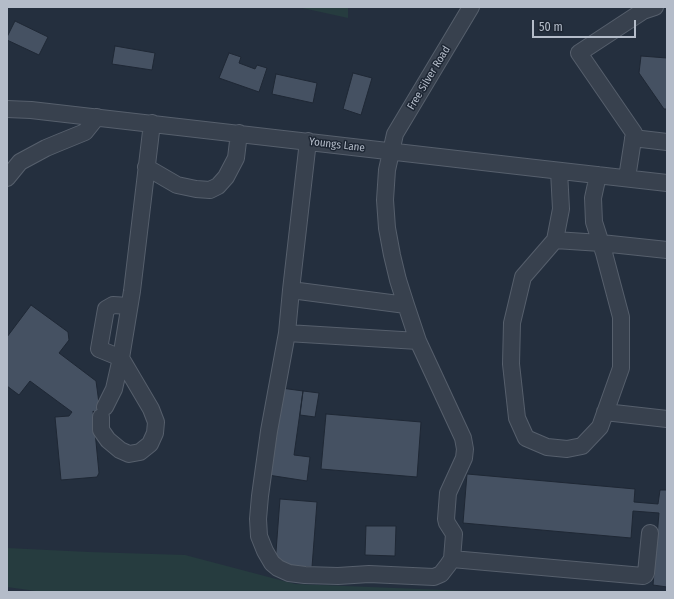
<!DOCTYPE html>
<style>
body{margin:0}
#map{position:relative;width:674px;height:599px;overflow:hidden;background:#242f3e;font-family:"Fira Sans Condensed",sans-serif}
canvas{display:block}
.frame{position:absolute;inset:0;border:8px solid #b4bcc9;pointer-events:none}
.scale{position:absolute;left:532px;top:20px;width:104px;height:18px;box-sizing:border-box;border:2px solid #b4bcc9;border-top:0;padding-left:5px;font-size:12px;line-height:14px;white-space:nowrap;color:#b4bcc9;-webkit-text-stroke:3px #1d2633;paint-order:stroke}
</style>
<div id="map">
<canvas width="674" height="599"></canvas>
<div class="frame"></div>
<div class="scale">50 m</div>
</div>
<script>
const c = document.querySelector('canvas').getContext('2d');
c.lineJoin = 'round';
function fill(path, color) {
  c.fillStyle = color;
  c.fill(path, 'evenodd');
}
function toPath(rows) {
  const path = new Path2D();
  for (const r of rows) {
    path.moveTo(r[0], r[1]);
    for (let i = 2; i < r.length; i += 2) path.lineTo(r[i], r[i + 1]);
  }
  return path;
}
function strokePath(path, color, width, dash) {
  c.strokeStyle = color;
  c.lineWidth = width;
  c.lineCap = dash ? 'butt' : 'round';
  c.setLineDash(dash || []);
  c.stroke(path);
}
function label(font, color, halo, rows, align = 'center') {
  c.font = font + ' "Fira Sans Condensed",sans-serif';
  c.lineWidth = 3;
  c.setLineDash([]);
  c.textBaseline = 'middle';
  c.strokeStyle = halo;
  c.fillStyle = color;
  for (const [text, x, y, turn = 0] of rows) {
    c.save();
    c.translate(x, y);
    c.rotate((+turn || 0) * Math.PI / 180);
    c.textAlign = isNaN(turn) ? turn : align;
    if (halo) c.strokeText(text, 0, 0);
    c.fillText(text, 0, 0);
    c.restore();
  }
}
const green = toPath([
 [298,7,348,7,348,18],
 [7,548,89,552,185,555,295,584,495,592,43,592,7,587]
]);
const building = toPath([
 [15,21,48,37,39,55,7,40,7,37,15,21],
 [115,46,155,53,152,70,112,64,115,46],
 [229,53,241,57,239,63,255,69,257,65,267,68,259,92,219,78,229,53],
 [641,56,667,58,667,109,664,109,639,73,641,56],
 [353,73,372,78,361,115,343,109,353,73],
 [276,74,317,83,313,103,272,94,276,74],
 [31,305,68,332,69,340,59,353,96,381,99,403,111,412,105,420,93,411,99,473,97,477,61,480,55,417,69,416,72,412,30,381,19,395,7,386,7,337,31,305],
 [281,388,303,391,294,455,310,457,307,481,268,475,281,388],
 [303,391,319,393,315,417,300,415,303,391],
 [326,414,421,422,417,477,321,469,326,414],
 [467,474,635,489,634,502,658,504,660,490,667,490,667,587,653,585,659,513,633,511,631,538,463,523,467,474],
 [280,499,317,502,312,567,275,565,280,499],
 [366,526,396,526,395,556,365,555,366,526]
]);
const minor = toPath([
 [7,109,31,110,83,116,535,168,667,183],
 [633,138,667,142],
 [308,141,291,290,287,333,269,431,260,496,258,519,259,536,265,551,272,563,278,568,289,573,305,575,338,576,369,574,434,577,441,574,448,565,452,559,454,534,447,523,446,519,448,493,464,458,465,449,463,438,418,341,406,305,398,280,392,255,387,228,385,200,387,170,395,134,471,7],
 [146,167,177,185,196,189,210,190,218,186,226,177,236,158,239,133],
 [559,171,561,209,555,240,523,277,512,323,511,364,517,418,526,438,547,447,567,449,582,446,600,427,621,368,621,317,604,253,594,222,593,198,598,175],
 [7,178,20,162,46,148,58,143,85,132,97,117],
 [627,178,634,133,579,53,643,11,655,7],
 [555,240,601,243,667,250],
 [291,290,406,305],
 [287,333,418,341],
 [105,407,114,389,121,358,132,291,152,123],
 [605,412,667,419],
 [101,417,101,430,108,440,120,450,129,454,140,452,150,444,155,433,156,422,151,409,121,358,99,349,106,309,113,305,129,306],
 [452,559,643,576,645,575,646,573,650,533]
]);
const streetNames = [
 ["Free Silver Road",429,78,-59],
 ["Youngs Lane",337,145,7]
];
fill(green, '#263c3f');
fill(building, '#455162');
strokePath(building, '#1f2835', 1);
strokePath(minor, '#565f6c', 18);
strokePath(minor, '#38414e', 16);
label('11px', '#b4bcc9', '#1d2633', streetNames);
</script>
